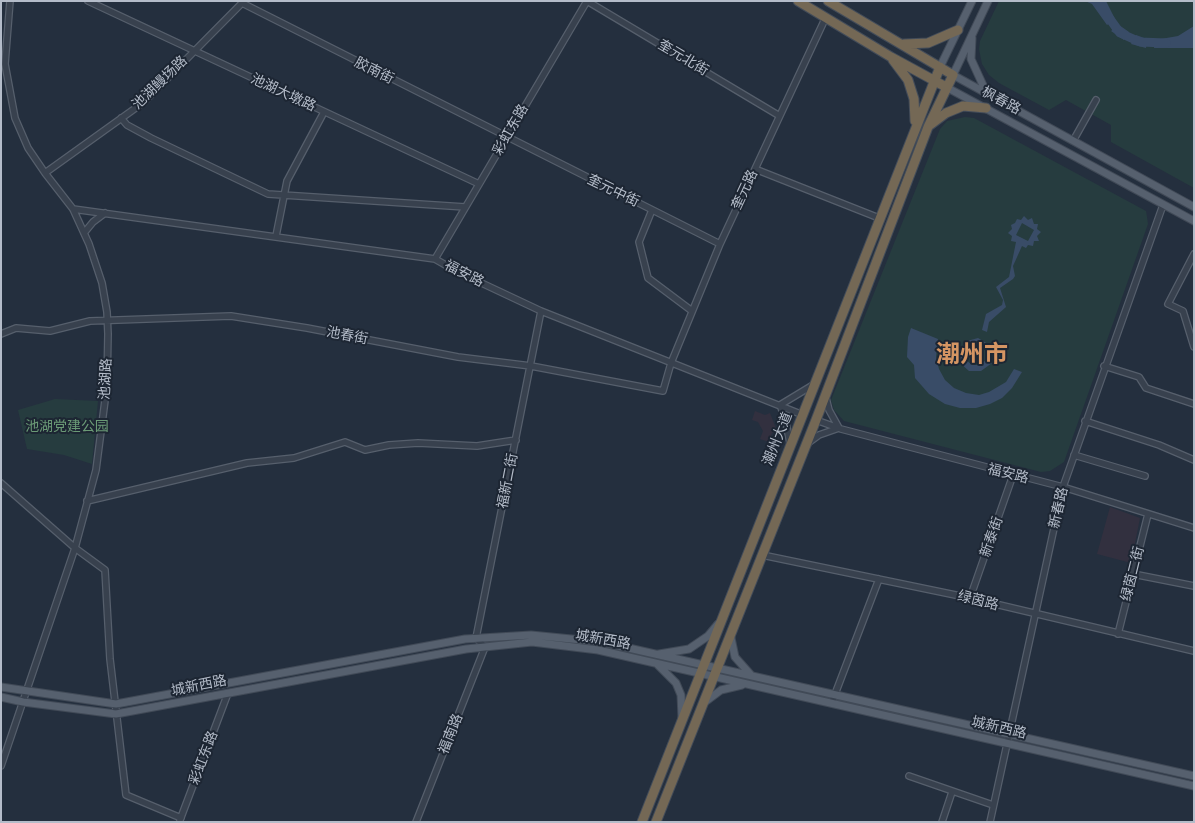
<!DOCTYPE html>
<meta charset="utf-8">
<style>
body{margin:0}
#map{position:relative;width:1195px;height:823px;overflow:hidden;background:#242f3e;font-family:Helvetica,sans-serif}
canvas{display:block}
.frame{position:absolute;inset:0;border:2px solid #b4bcc9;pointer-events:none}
</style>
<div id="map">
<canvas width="1195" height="823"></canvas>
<div class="frame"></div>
</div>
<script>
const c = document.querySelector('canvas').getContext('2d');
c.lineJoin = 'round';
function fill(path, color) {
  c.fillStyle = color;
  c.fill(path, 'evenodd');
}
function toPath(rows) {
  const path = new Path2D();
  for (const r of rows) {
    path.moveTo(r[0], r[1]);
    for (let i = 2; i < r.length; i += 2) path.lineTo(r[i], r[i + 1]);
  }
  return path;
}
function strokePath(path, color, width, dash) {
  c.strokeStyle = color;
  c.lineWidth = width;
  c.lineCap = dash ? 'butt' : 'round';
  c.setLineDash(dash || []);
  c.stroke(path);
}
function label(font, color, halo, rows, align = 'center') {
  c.font = font + ' Helvetica,"Noto Sans SC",sans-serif';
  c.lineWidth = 4;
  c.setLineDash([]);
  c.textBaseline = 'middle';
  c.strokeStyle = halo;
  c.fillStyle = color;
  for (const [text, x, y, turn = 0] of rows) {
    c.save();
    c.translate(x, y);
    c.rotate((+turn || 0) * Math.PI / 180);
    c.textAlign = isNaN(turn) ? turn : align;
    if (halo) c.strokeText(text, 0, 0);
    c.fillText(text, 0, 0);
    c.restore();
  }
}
const medical = toPath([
 [755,411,765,415,770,413,777,431,772,433,769,442,760,439,763,431,758,422,752,420],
 [1110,507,1140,518,1131,563,1097,554]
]);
const green = toPath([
 [999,1,1194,1,1194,188,1111,142,1111,125,1066,100,1049,110,999,83,989,75,982,64,979,49,980,41],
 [965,117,974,118,1146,211,1147,217,1148,224,1064,462,1050,471,1041,472,844,421,834,410,831,400,940,129,947,121],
 [55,399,98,401,92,464,64,455,27,449,18,410]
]);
const water = toPath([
 [1085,1,1106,1,1115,19,1107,25,1092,4],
 [1119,25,1129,32,1124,40,1111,31],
 [1194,26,1194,48,1154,48,1155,40,1178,36],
 [1136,35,1147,39,1146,48,1131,44],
 [1024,216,1028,220,1032,218,1034,224,1038,224,1037,229,1041,232,1037,236,1039,241,1034,241,1033,246,1028,245,1026,248,1022,246,1013,266,1015,276,1013,279,1000,288,1006,307,989,322,987,332,982,330,986,314,1002,305,1003,300,996,287,1009,277,1016,242,1011,241,1012,236,1008,233,1012,229,1011,225,1015,223,1017,219,1021,220],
 [1022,223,1034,230,1028,241,1016,235],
 [911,328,938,339,936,357,939,369,945,380,954,388,966,393,979,395,989,392,1006,382,1014,369,1022,372,1012,388,1002,398,990,404,976,408,960,408,945,404,929,394,915,378,914,365,907,357,908,337],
 [978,338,988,344,991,353,990,358,987,357,987,349,982,342,976,341,971,343,965,349,962,347,967,341],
 [957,350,964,352,965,359,972,365,978,365,985,361,992,363,981,371,969,371,959,362]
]);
const river = toPath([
 [1097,1,1120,33,1140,42,1166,43]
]);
const minor = toPath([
 [88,1,479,184],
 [587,1,778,115],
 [242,3,720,244],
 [121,118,127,125,151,138,268,194,465,207],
 [1073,141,1096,100],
 [755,169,879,218],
 [45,173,144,102,244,1],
 [73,209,435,259,456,271,541,311,803,415],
 [652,210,639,242,648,278,692,311],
 [84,233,93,222,105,213],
 [276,236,287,181,324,112],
 [1194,254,1168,304,1183,311,1194,347],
 [435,259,587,1],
 [1,334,16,328,50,331,90,321,231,316,307,328,458,357,531,366,663,391,671,363,720,244,825,19],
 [1104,366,1139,377,1146,388,1194,404],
 [816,420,841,429,1063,487,1194,528],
 [1085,421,1159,445,1194,460],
 [790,443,785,418,780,405,813,385],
 [808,443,819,435,839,428,829,410,826,398],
 [1074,455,1145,476],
 [1,483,75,548,105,570,110,659,126,795,181,818],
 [87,501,247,463,294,458,345,442,365,450,389,445,418,443,477,446,516,440],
 [762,555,970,598,1194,651],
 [1133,574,1194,586],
 [970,598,1013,475],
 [1118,634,1148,514],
 [832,702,879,579],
 [1,766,75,548,96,470,107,385,108,334,107,312,102,283,89,244,73,209,45,173,28,148,15,118,5,64,10,1],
 [909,776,993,805],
 [180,820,228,693],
 [416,822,485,647,476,638,541,311],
 [942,822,952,792],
 [990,822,1063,487,1163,205]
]);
const major = toPath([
 [988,1,953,75,1194,207],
 [972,38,971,59,987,94],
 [940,67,972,1],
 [946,87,1194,221],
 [731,638,735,657,751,675],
 [659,654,689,649,708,636,718,624],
 [658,665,676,683,681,695,682,718],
 [1,687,116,704,465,639,531,635,602,642,1194,776],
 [1,697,23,702,116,714,466,649,532,642,598,650,1194,786],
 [705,702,721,690,742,685]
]);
const highway = toPath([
 [798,1,891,57,946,87],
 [904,44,928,43,958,30],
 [893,60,908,80,914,99,915,121],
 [930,125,946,113,963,106,986,108],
 [642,822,940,67],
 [656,822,816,420,928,127,953,75,828,1]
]);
const streetNames = [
 ["奎元北街",683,58,31],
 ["胶南街",374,71,27],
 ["池湖鳗场路",160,83,-44],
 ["池湖大墩路",283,93,25],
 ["枫春路",1001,101,28],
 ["彩虹东路",511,130,-60],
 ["奎元路",745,190,-65],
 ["奎元中街",613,191,26],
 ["福安路",464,274,27],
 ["池春街",347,336,11],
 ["池湖路",106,379,-87],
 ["潮州大道",778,439,-68],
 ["福安路",1008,474,14],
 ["福新二街",508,481,-79],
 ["新春路",1059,508,-77],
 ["新泰街",992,537,-71],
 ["绿茵二街",1133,574,-76],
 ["绿茵路",978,601,14],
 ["城新西路",603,640,10],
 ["城新西路",199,686,-11],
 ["城新西路",999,728,13],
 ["福南路",451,734,-68],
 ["彩虹东路",204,758,-69]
];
const parkNames = [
 ["池湖党建公园",67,427]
];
const townNames = [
 ["潮州市",972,355]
];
fill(medical, '#32303f');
fill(green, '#263c3f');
fill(water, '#394c67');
strokePath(river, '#394c67', 9);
strokePath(minor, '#565f6c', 8);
strokePath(major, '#414a57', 9);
strokePath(highway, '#434c59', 11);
strokePath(minor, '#38414e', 5.5);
strokePath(major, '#56606e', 7);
strokePath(highway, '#746855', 9);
label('14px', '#b4bcc9', '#1d2633', streetNames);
label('14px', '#6b9a76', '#1d2633', parkNames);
label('bold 24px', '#d59563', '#1d2633', townNames);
</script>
